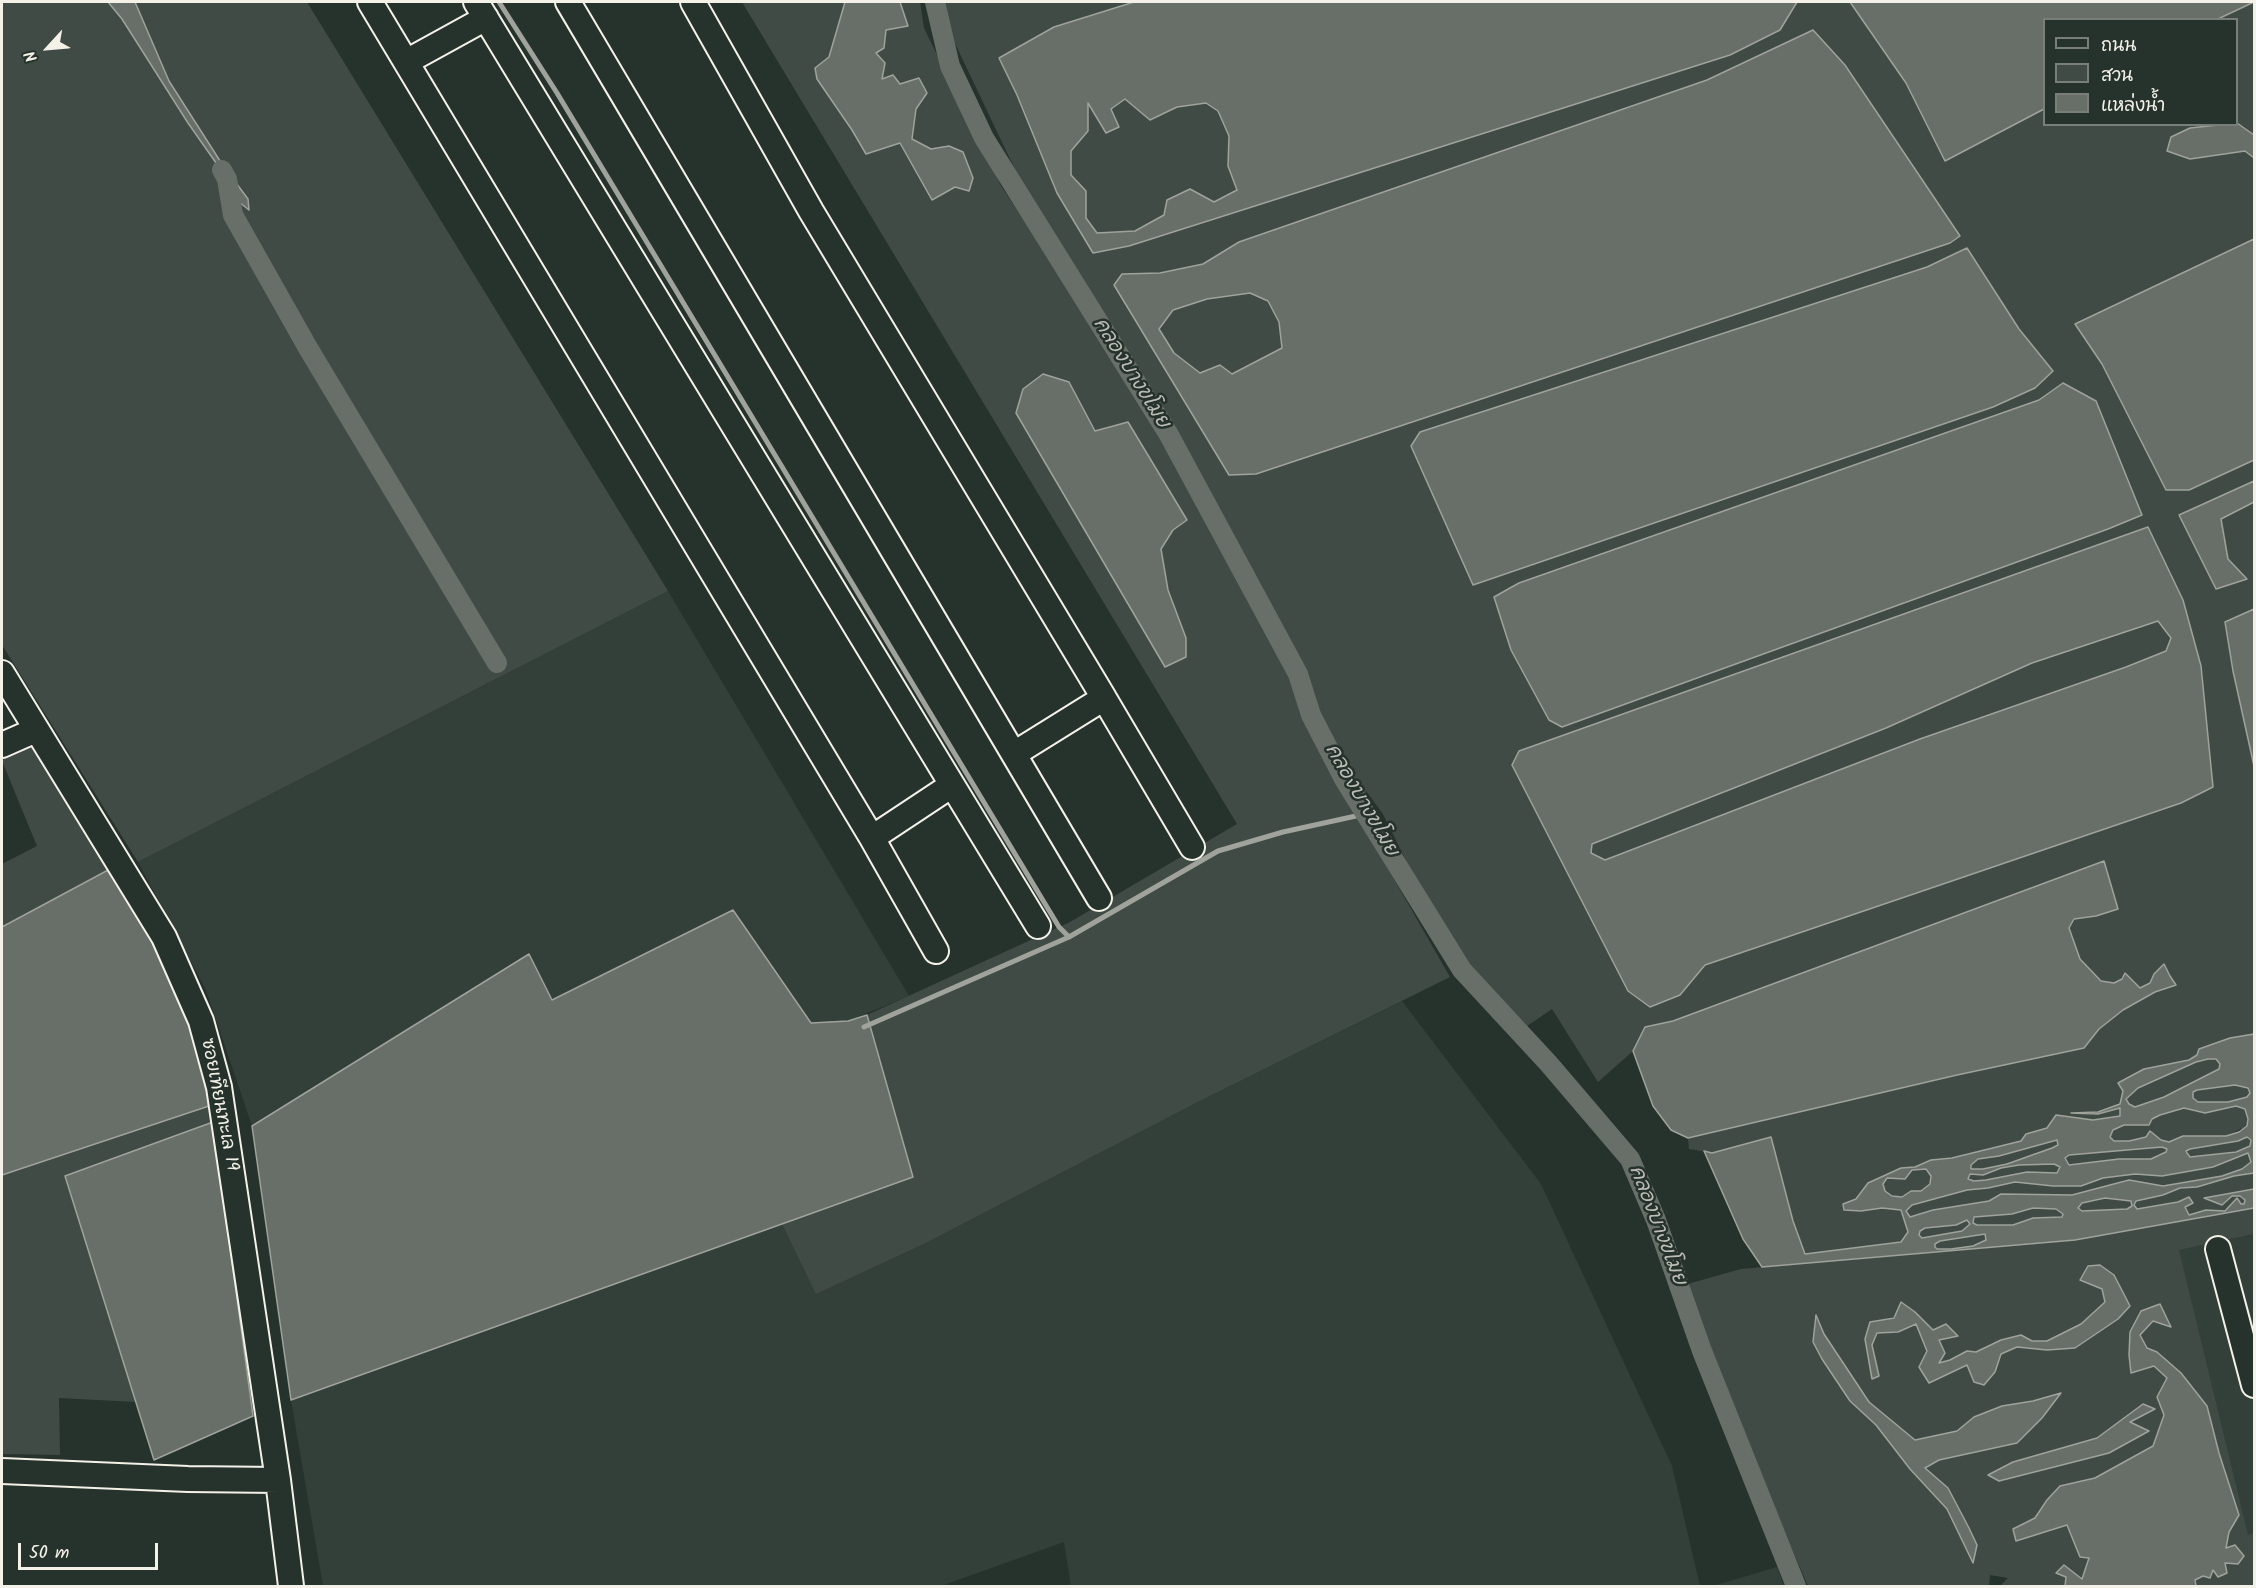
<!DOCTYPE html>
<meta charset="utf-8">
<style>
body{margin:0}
#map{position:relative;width:2256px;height:1588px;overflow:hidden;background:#26332d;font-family:Kalam,"Playpen Sans Thai",sans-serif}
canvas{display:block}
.frame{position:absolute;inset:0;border:3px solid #f4f1e8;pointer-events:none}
.legend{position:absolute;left:2043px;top:18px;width:195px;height:108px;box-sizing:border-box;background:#26332d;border:2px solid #787f78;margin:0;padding:8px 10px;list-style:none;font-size:18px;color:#f4f1e8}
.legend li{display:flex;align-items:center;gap:12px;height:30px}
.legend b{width:30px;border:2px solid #787f78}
.north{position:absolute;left:18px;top:18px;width:60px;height:60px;-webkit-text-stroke:4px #26332d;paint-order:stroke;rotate:244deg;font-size:16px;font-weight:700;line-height:24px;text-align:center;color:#f4f1e8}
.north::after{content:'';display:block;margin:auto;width:21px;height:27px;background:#f4f1e8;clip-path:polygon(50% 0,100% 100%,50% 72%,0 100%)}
.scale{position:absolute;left:18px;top:1543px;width:140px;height:27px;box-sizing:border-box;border:3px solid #f4f1e8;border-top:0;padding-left:8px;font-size:18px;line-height:21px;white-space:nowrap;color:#f4f1e8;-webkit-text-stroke:4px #26332d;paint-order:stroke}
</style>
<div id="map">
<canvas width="2256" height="1588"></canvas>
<div class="frame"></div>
<ul class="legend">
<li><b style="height:8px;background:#26332d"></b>ถนน</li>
<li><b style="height:16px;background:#414b45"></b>สวน</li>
<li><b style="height:16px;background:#676f68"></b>แหล่งน้ำ</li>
</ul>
<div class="north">N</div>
<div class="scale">50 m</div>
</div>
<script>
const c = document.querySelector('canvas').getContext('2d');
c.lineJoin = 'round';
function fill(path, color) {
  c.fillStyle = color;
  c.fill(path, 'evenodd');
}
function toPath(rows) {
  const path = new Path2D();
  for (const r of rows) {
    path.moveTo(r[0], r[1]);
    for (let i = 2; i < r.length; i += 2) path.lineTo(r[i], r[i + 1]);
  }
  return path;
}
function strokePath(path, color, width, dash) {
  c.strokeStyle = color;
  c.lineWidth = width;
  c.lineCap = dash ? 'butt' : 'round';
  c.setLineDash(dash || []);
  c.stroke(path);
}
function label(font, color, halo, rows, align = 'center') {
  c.font = font + ' Kalam,"Playpen Sans Thai",sans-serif';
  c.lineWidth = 5;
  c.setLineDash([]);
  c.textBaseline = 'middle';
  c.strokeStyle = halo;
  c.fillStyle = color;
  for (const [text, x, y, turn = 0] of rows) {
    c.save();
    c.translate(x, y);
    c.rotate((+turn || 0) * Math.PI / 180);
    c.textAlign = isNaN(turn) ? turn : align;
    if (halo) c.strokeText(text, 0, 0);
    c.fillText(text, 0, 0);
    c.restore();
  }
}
const built = toPath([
 [668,591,909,996,848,1021,811,1023,733,910,552,1000,529,954,252,1126,206,990,138,862],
 [1402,1001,1541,1184,1672,1466,1700,1586,1071,1586,1064,1542,941,1586,323,1586,291,1400,782,1224,817,1293,924,1244,1198,1102],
 [2254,1234,2254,1586,2178,1250],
 [1777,1567,1784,1586,1713,1586]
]);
const green = toPath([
 [2,2,108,2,122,19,188,123,221,170,221,197,229,194,248,209,248,198,222,164,169,81,135,2,307,2,668,591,138,862,2,645],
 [742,2,845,2,829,57,852,130,866,154,900,143,933,200,955,187,969,191,949,146,931,149,912,139,916,109,900,84,882,80,876,53,884,48,886,30,908,26,900,2,920,2,924,28,1001,186,1204,488,1020,180,951,35,944,2,1053,2,1054,3,1134,2,1054,27,1000,58,1094,253,1129,246,1730,55,1780,30,1797,2,1850,2,1906,83,1945,160,2044,109,2044,124,2226,125,2190,128,2190,159,2245,151,2254,158,2254,239,2075,324,2102,364,2166,490,2189,490,2254,460,2254,481,2179,515,2188,531,2228,559,2221,518,2254,502,2254,609,2225,623,2233,671,2254,766,2254,1036,2254,1034,2230,1038,2200,1049,2197,1055,2189,1060,2144,1069,2123,1091,2120,1104,2098,1112,2082,1113,2098,1114,2121,1108,2120,1116,2093,1120,2056,1115,2047,1128,2026,1134,2021,1141,1952,1158,1931,1160,1915,1167,1901,1168,1887,1174,1868,1183,1856,1199,1843,1205,1844,1210,1861,1211,1882,1208,1902,1210,1908,1232,1901,1242,1805,1254,1793,1221,1771,1137,1712,1153,1689,1149,1688,1138,1957,1075,2084,1048,2099,1029,2123,1010,2155,992,2176,985,2154,974,2150,983,2140,988,2125,973,2122,979,2114,983,2101,981,2080,959,2069,928,2075,919,2096,916,2104,862,1673,1021,1645,1027,1633,1051,1598,1082,1552,1009,1527,1026,1471,967,1420,889,1383,814,1366,791,1363,825,1450,977,1198,1102,924,1244,816,1294,782,1224,913,1177,867,1015,1070,922,1237,824],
 [1812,31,1846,65,1959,236,1949,243,1256,474,1229,475,1123,274,1160,273,1203,264,1239,242,1707,80],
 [1967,248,2019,329,2052,371,2035,388,1993,407,1474,585,1927,267],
 [1069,382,1095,432,1186,520,1173,530,1161,548,1168,590,1186,638],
 [2063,383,2096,401,2141,515,1495,597,1519,583,2039,400],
 [2183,600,2213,787,2181,803,1705,965,1680,995,1650,1007,1628,991,1512,765,1519,751,1539,745],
 [2254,2,2254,135,2237,123,2236,20,2218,20],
 [1125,99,1150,120,1176,107,1206,103,1218,111,1229,136,1228,166,1237,190,1214,202,1164,215,1135,231,1097,233,1086,218,1086,191,1071,175,1071,151,1088,131,1087,102,1106,133,1111,109],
 [1250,293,1268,301,1279,322,1282,348,1232,374,1220,365,1200,373,1174,353,1159,329,1173,310,1207,299],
 [2158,621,2171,638,2166,651,2126,667,1920,739,1605,860,1591,853,1592,844,1886,728,2032,663],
 [31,741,110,869,2,927,2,864,37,846,2,761,17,747],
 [2208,1059,2216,1059,2220,1064,2219,1069,2165,1097,2135,1107,2129,1105,2126,1100,2138,1088,2196,1062],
 [2235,1085,2248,1088,2250,1093,2247,1097,2228,1102,2197,1102,2193,1098,2193,1092,2197,1090],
 [212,1105,213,1122,65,1176,137,1402,59,1398,60,1455,2,1454,2,1175],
 [2236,1106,2245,1108,2248,1119,2247,1126,2226,1136,2183,1136,2169,1142,2161,1140,2154,1136,2129,1141,2114,1141,2110,1137,2112,1130,2124,1125,2149,1125,2152,1119,2160,1115,2184,1108,2197,1112,2215,1111],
 [2247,1137,2251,1140,2250,1146,2245,1150,2190,1157,2187,1153,2186,1151,2190,1149,2238,1141],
 [2057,1140,2058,1145,2052,1148,2007,1164,1983,1169,1971,1169,1971,1165,1978,1159,1999,1156],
 [2162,1147,2167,1149,2166,1152,2151,1159,2119,1159,2069,1165,2065,1158,2068,1155],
 [2248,1153,2252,1161,2242,1169,2222,1176,2163,1186,2129,1180,2072,1195,2001,1194,1989,1201,1933,1210,1910,1217,1906,1211,1912,1205,1967,1190,1988,1188,2015,1182,2053,1186,2081,1186,2103,1178,2135,1174,2162,1176,2213,1167],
 [2054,1164,2060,1167,2057,1173,2027,1172,1986,1180,1974,1181,1968,1179,1970,1174,1983,1175,2001,1168,2019,1165],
 [1926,1169,1931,1176,1930,1184,1921,1191,1911,1191,1902,1197,1892,1196,1885,1191,1883,1184,1887,1178,1898,1177,1912,1170],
 [2254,1173,2254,1189,2205,1198,2222,1205,2231,1196,2241,1195,2245,1200,2244,1204,2241,1204,2237,1199,2225,1211,2206,1210,2189,1215,2185,1207,2189,1197,2178,1202,2137,1209,2134,1205,2135,1201,2163,1195,2180,1188,2197,1187,2234,1176],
 [2105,1198,2131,1201,2132,1206,2127,1209,2081,1212,2078,1207,2082,1203],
 [2033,1208,2056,1209,2063,1214,2062,1217,2033,1218,2013,1225,1973,1224,1974,1217,2012,1214],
 [2254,1208,2254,1234,2179,1250,2248,1535,2254,1533,2254,1586,2196,1586,2194,1580,2213,1570,2218,1577,2226,1573,2224,1563,2229,1532,2239,1515,2219,1453,2207,1406,2157,1352,2147,1348,2140,1335,2153,1321,2170,1327,2159,1304,2130,1332,2129,1355,2131,1373,2154,1366,2167,1378,2157,1397,2164,1415,2153,1446,2095,1478,2060,1486,2047,1500,2035,1518,2013,1529,2017,1541,2066,1524,2080,1557,2089,1558,2082,1579,2066,1577,2065,1586,2000,1586,2008,1578,1990,1575,1989,1586,1808,1586,1739,1427,1684,1285,1741,1269,2075,1240],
 [2114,1275,2119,1287,2075,1348,2047,1350,2017,1347,2001,1354,1995,1372,1968,1365,1929,1383,1927,1351,1916,1323,1898,1332,1877,1333,1872,1345,1870,1322,1915,1312,1933,1330,1957,1336,1939,1340,1938,1363,1950,1360,1967,1351,1976,1352,2001,1340,2047,1341,2081,1324,2105,1302,2103,1289],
 [1817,1316,1824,1334,1869,1402,1915,1440,1957,1431,1975,1417,2061,1394,2042,1418,2017,1443,1939,1460,1924,1468,1948,1488,1969,1528,1977,1545,1973,1562,1947,1509,1910,1469,1876,1425,1850,1401,1822,1359,1813,1342],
 [2143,1404,2154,1410,2129,1422,2148,1431,2109,1453,1999,1481,2013,1462,2097,1438],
 [1967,1220,1970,1223,1962,1231,1922,1238,1919,1235,1920,1231,1925,1228,1956,1225],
 [1985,1234,1986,1240,1973,1246,1951,1249,1937,1249,1935,1247,1935,1244,1939,1241]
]);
const water = toPath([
 [108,2,135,2,169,81,222,164,248,199,249,210,229,194,221,198,221,170,188,123,122,19,108,2],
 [845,2,900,2,908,26,886,30,884,48,876,53,885,63,882,79,893,75,900,84,919,78,927,93,916,109,912,139,931,149,949,146,963,152,973,178,969,191,955,187,932,200,900,143,866,154,852,130,817,79,815,68,829,57,845,2],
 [1134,2,1797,2,1780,30,1730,55,1129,246,1093,253,1057,193,1017,95,999,58,1054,27,1134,2],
 [1125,99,1150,120,1177,107,1206,103,1218,111,1229,136,1228,166,1237,190,1214,202,1190,189,1167,200,1164,215,1135,231,1097,233,1086,218,1086,191,1071,175,1071,151,1088,131,1088,103,1106,133,1119,127,1111,109,1125,99],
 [1850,2,2254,2,2218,19,2044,20,2044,109,1945,161,1906,83,1850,2],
 [1813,30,1845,65,1960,236,1950,243,1256,474,1229,475,1114,285,1122,274,1160,273,1203,264,1239,242,1707,80,1813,30],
 [1250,293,1268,301,1279,322,1282,348,1232,374,1220,365,1200,373,1174,353,1159,329,1173,310,1207,299,1250,293],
 [2237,123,2254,135,2254,158,2245,151,2190,159,2167,151,2171,137,2190,128,2237,123],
 [2254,239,2254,460,2189,490,2166,490,2102,364,2075,324,2254,239],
 [1967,248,2019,329,2053,371,2035,388,1993,407,1473,585,1411,446,1420,432,1927,267,1967,248],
 [1043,374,1069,382,1095,431,1128,422,1187,520,1173,530,1161,549,1168,590,1186,638,1186,657,1165,667,1016,413,1023,389,1043,374],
 [2063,383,2096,401,2142,515,2108,529,1562,727,1549,720,1511,650,1494,597,1519,583,2039,400,2063,383],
 [2254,481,2254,502,2221,519,2228,559,2247,579,2216,589,2179,515,2254,481],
 [2148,527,2183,600,2201,666,2213,787,2181,803,1705,965,1680,995,1650,1007,1628,991,1512,765,1519,751,2148,527],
 [2158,621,2171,638,2166,651,2126,667,1920,739,1605,860,1591,853,1592,844,1886,728,2032,663,2158,621],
 [2254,609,2254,766,2233,671,2225,622,2254,609],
 [2104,861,2118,909,2096,916,2074,919,2069,928,2080,959,2101,981,2114,983,2122,979,2125,973,2140,988,2150,983,2154,974,2164,964,2170,976,2176,985,2155,992,2123,1010,2099,1029,2084,1048,1957,1075,1688,1138,1671,1130,1653,1106,1633,1051,1645,1027,1673,1021,2104,861],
 [110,869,162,959,192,1024,212,1105,2,1175,2,927,110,869],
 [733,910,811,1023,848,1021,867,1015,913,1177,291,1400,252,1126,529,954,552,1000,733,910],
 [2254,1034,2254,1173,2234,1176,2197,1187,2180,1188,2163,1195,2136,1201,2134,1205,2137,1209,2178,1202,2189,1197,2193,1203,2185,1207,2189,1215,2206,1210,2225,1211,2237,1198,2241,1204,2244,1204,2245,1200,2240,1196,2232,1196,2222,1205,2204,1198,2254,1189,2254,1208,2075,1240,1762,1267,1743,1239,1704,1151,1712,1153,1771,1137,1793,1221,1805,1254,1901,1242,1908,1232,1901,1210,1882,1208,1861,1211,1844,1210,1843,1204,1856,1199,1868,1183,1901,1168,1915,1167,1931,1160,1952,1158,2021,1141,2026,1134,2047,1128,2056,1115,2093,1120,2120,1116,2120,1108,2098,1114,2071,1113,2098,1112,2120,1104,2123,1091,2118,1083,2144,1069,2189,1060,2197,1055,2199,1049,2230,1038,2254,1034],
 [2208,1059,2216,1059,2220,1064,2219,1069,2164,1097,2135,1107,2129,1104,2126,1099,2138,1088,2196,1062,2208,1059],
 [2235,1085,2248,1088,2250,1093,2247,1097,2228,1102,2198,1102,2193,1098,2193,1092,2197,1090,2235,1085],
 [2236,1106,2245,1109,2248,1119,2247,1126,2239,1132,2226,1136,2183,1136,2169,1142,2161,1140,2150,1131,2146,1137,2129,1141,2114,1141,2110,1137,2113,1130,2124,1125,2149,1125,2152,1119,2160,1115,2184,1108,2205,1113,2236,1106],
 [2247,1137,2251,1140,2250,1146,2236,1152,2190,1157,2187,1153,2186,1151,2190,1149,2238,1141,2247,1137],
 [2057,1140,2058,1145,2052,1148,2007,1164,1983,1169,1971,1169,1971,1165,1978,1159,1999,1156,2057,1140],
 [2162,1147,2167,1149,2166,1152,2151,1159,2119,1159,2069,1165,2065,1158,2069,1155,2162,1147],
 [2248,1153,2251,1162,2242,1169,2222,1176,2163,1186,2129,1180,2072,1195,2001,1194,1989,1201,1933,1210,1910,1217,1906,1211,1912,1205,1967,1190,1988,1188,2015,1182,2053,1186,2081,1186,2103,1178,2135,1174,2162,1176,2213,1167,2248,1153],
 [2054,1164,2060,1167,2057,1173,2027,1172,1986,1180,1974,1181,1968,1179,1970,1174,1983,1175,2001,1168,2019,1165,2054,1164],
 [1926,1169,1931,1176,1930,1184,1921,1191,1911,1191,1902,1197,1892,1196,1885,1191,1883,1184,1887,1178,1905,1179,1912,1170,1926,1169],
 [2105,1198,2131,1201,2132,1206,2127,1209,2082,1211,2078,1208,2082,1203,2105,1198],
 [2033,1208,2056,1209,2063,1214,2062,1217,2033,1218,2013,1225,1977,1225,1973,1223,1974,1217,2012,1214,2033,1208],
 [1967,1220,1970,1224,1962,1231,1922,1238,1919,1235,1920,1231,1925,1228,1956,1225,1967,1220],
 [1985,1234,1986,1240,1973,1246,1951,1249,1937,1249,1935,1247,1935,1244,1940,1241,1985,1234],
 [213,1122,253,1416,154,1460,65,1176,213,1122],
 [2100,1265,2114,1275,2130,1306,2118,1319,2075,1348,2047,1350,2017,1347,2001,1354,1995,1372,1984,1385,1974,1382,1967,1365,1929,1383,1919,1367,1927,1351,1916,1324,1898,1332,1877,1333,1872,1345,1879,1376,1872,1379,1865,1339,1870,1322,1894,1318,1901,1302,1915,1312,1933,1330,1946,1324,1958,1336,1939,1340,1945,1353,1939,1363,1950,1360,1967,1351,1976,1352,2001,1340,2021,1335,2032,1341,2047,1341,2081,1324,2105,1302,2102,1289,2080,1280,2088,1266,2100,1265],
 [2160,1304,2171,1327,2153,1321,2140,1335,2147,1348,2157,1352,2181,1373,2207,1406,2219,1453,2239,1515,2229,1532,2226,1548,2235,1545,2244,1556,2238,1564,2225,1563,2227,1573,2218,1577,2213,1570,2210,1578,2203,1576,2195,1580,2196,1586,2065,1586,2066,1577,2056,1573,2064,1565,2082,1579,2089,1558,2080,1557,2067,1525,2016,1541,2013,1529,2035,1518,2047,1500,2060,1486,2095,1478,2153,1446,2164,1415,2157,1397,2167,1378,2154,1366,2131,1373,2129,1355,2130,1332,2141,1311,2160,1304],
 [1816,1315,1824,1334,1869,1402,1915,1440,1957,1431,1974,1417,2002,1406,2033,1401,2061,1393,2042,1418,2017,1443,1939,1460,1925,1468,1948,1488,1969,1528,1977,1545,1973,1563,1947,1509,1910,1469,1876,1425,1850,1401,1822,1359,1813,1342,1816,1315],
 [2143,1404,2155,1409,2130,1422,2149,1431,2109,1453,1999,1481,1988,1475,2013,1462,2097,1438,2143,1404]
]);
const stream = toPath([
 [499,2,557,93,1059,927,1069,937],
 [864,1027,1069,937,1218,851,1283,832,1365,814]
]);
const canal = toPath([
 [935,2,950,66,984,138,1169,435,1298,674,1311,715,1344,779,1462,970,1549,1064,1630,1159,1656,1220,1702,1351,1796,1586],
 [222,170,227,179,233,215,308,348,497,663]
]);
const minor = toPath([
 [370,2,872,838,952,785],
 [476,2,1038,926],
 [568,2,1099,898],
 [693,2,811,211,1104,698,1014,754],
 [406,62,486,18],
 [2,673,164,937,201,1021,219,1087,278,1480,291,1586],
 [1104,698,1192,847],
 [2,745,36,730],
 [872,838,936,951],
 [2218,1249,2254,1385],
 [2,1471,188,1479,278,1480]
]);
const streetNames = [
 ["ซอยเทียนทะเล 19",218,1105,79]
];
const waterNames = [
 ["คลองบางขโมย",1130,374,58],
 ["คลองบางขโมย",1360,801,60],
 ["คลองบางขโมย",1656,1226,69]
];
fill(built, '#333f39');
fill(green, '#414b45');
fill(water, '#676f68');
strokePath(water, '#9fa39b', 1.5);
strokePath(stream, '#9fa39b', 5);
strokePath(canal, '#676f68', 20);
strokePath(minor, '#f4f1e8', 28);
strokePath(minor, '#26332d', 24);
label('18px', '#f4f1e8', '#26332d', streetNames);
label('italic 20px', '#bcbdb5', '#26332d', waterNames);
</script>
